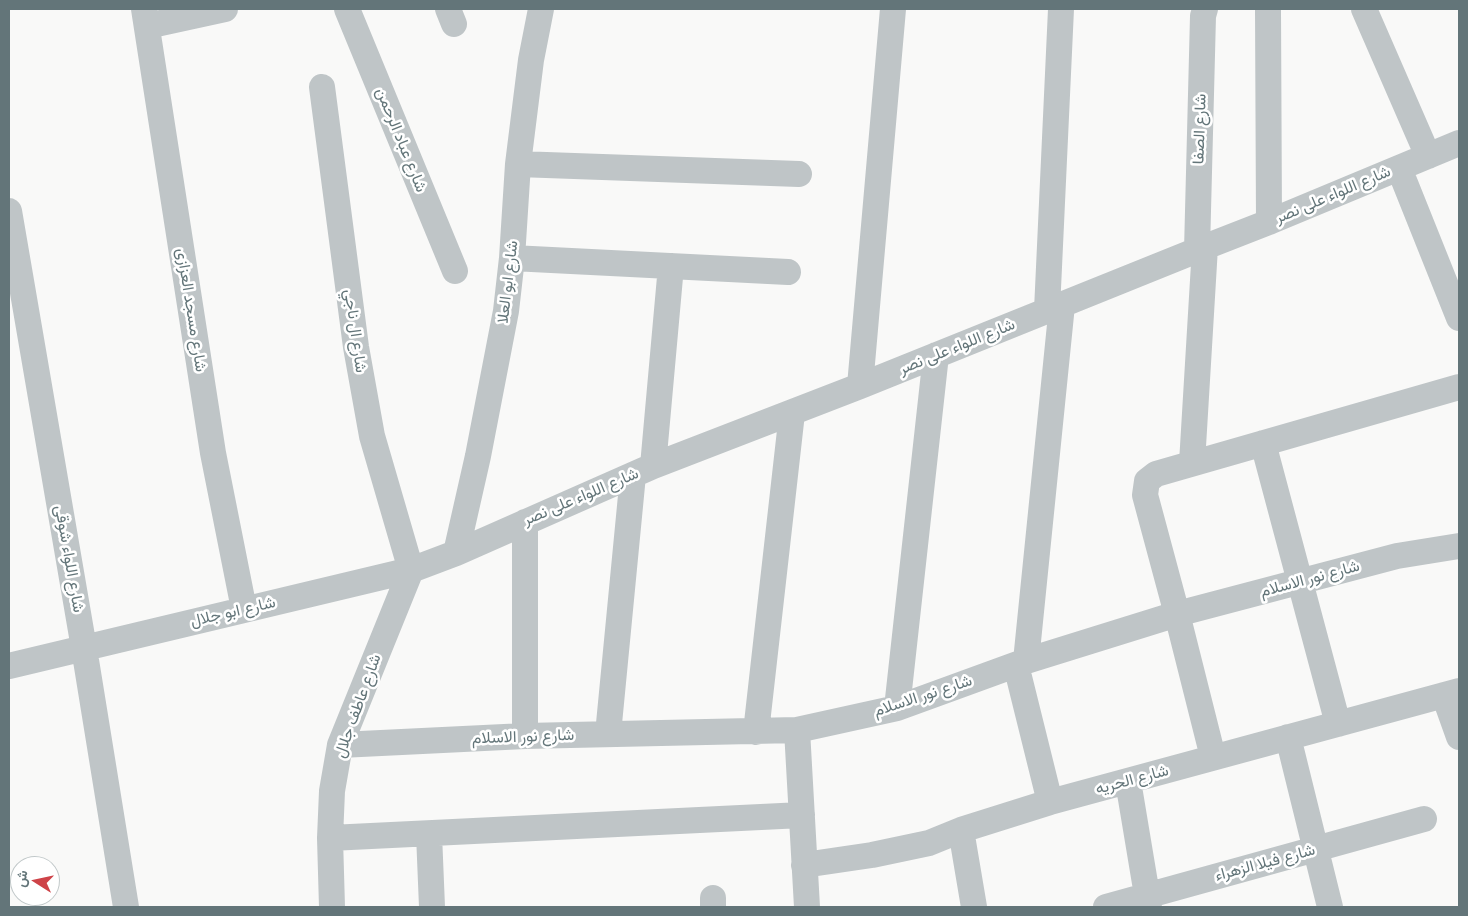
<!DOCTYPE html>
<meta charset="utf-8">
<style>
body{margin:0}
#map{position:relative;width:1468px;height:916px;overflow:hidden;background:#f9f9f8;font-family:"Open Sans",Vazirmatn,sans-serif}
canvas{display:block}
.frame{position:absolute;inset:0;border:10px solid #637579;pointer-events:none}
.north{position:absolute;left:10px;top:856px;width:50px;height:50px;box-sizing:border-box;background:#fff;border:1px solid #c1c8c9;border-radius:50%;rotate:280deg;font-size:14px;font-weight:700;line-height:20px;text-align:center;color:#637579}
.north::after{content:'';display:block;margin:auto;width:18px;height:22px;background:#ce4348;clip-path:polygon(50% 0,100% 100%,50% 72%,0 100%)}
</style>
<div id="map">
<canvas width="1468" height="916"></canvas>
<div class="frame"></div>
<div class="north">ش</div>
</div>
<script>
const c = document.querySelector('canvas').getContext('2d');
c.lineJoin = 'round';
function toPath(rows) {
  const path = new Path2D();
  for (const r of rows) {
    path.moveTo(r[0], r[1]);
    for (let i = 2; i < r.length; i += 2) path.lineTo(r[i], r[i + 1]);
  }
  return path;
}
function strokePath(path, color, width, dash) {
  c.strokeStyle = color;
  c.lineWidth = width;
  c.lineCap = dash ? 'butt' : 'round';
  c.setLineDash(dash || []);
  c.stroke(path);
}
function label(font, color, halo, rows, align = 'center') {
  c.font = font + ' "Open Sans",Vazirmatn,sans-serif';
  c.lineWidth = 5;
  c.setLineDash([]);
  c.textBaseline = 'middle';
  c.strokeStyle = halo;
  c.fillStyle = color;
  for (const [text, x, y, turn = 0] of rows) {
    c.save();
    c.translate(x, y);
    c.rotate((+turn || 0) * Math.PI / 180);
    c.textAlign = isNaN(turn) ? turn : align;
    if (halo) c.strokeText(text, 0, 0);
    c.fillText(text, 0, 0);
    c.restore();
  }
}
const street = toPath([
 [144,9,213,453,244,609],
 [347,9,455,271],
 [448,9,454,24],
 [1268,9,1269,222],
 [1364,9,1428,156],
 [147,26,225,9],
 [322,87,356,347,372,436,411,570,340,745,332,791,330,838,332,907],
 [518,164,799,174],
 [1399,168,1459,318],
 [9,211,84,648,126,907],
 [1197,250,1203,16,1205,9],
 [512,258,788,272],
 [1047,310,1061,9],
 [860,386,893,9],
 [1263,443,1338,724],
 [1192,463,1205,247],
 [653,466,671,266],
 [525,522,525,736],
 [456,553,478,456,506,311,512,258,518,164,531,60,541,9],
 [1026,661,1062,305],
 [1016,665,1050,802],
 [9,666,411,570,456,553,653,466,860,386,1205,247,1269,222,1459,143],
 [1444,695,1459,737],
 [897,708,936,355],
 [797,730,807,907],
 [756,732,792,413],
 [608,734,633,475],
 [1288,737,1330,907],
 [340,745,525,736,797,730,897,708,1026,661,1177,614,1397,556,1459,546],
 [1213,757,1177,614,1145,495,1147,481,1156,474,1459,387],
 [1128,781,1149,907],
 [961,830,974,907],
 [429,834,432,907],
 [330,838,802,815],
 [804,865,872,855,929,843,961,830,1050,802,1459,691],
 [713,898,713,907],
 [1106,907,1424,819]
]);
const streetNames = [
 ["شارع الصفا",1200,129,-88],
 ["شارع عباد الرحمن",401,140,68],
 ["شارع اللواء على نصر",1333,195,-23],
 ["شارع ابو العلا",508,282,-83],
 ["شارع مسجد العزازى",191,310,81],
 ["شارع ال ناجي",355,331,82],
 ["شارع اللواء على نصر",957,347,-22],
 ["شارع اللواء على نصر",581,497,-23],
 ["شارع اللواء شوقى",69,559,80],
 ["شارع نور الاسلام",1310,579,-15],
 ["شارع ابو جلال",233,612,-13],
 ["شارع نور الاسلام",923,696,-18],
 ["شارع عاطف جلال",358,706,-70],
 ["شارع نور الاسلام",523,737,-2],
 ["شارع الحريه",1132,780,-15],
 ["شارع فيلا الزهراء",1265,863,-15]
];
strokePath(street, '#bfc5c7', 26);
label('16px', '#637579', '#fff', streetNames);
</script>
